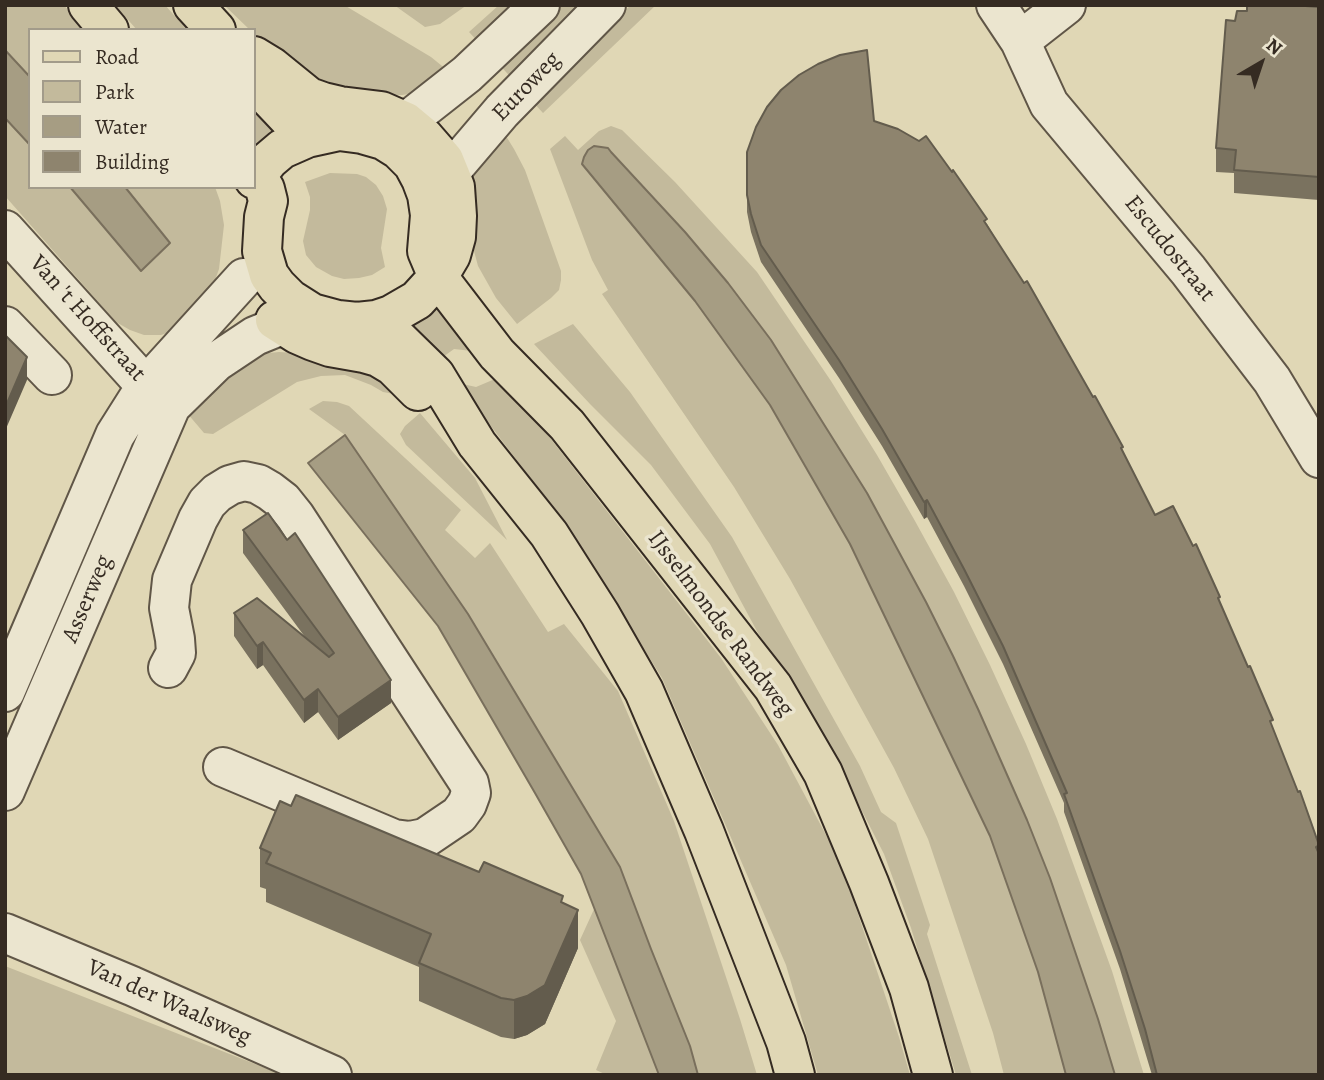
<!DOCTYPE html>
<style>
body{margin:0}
#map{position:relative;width:1324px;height:1080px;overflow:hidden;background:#e0d7b5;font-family:Alegreya,serif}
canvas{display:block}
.frame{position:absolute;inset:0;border:7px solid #352b22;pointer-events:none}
.legend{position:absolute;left:28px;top:28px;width:228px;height:161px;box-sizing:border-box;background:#ebe5cf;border:2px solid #a29b8a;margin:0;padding:9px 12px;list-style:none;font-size:21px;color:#352b22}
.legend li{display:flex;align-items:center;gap:14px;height:35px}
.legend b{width:35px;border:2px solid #a29b8a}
.north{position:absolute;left:1226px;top:28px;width:70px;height:70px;-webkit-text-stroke:5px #ebe5cf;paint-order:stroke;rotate:39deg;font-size:19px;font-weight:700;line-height:28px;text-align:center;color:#352b22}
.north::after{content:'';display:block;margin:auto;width:24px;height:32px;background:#352b22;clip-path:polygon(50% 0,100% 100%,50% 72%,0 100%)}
</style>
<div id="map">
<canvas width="1324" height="1080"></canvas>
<div class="frame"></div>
<ul class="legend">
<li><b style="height:9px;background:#e0d7b5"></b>Road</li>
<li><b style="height:19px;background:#c3ba9c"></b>Park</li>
<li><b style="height:19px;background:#a69d83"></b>Water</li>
<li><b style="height:19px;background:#8e846e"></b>Building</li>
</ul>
<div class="north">N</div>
</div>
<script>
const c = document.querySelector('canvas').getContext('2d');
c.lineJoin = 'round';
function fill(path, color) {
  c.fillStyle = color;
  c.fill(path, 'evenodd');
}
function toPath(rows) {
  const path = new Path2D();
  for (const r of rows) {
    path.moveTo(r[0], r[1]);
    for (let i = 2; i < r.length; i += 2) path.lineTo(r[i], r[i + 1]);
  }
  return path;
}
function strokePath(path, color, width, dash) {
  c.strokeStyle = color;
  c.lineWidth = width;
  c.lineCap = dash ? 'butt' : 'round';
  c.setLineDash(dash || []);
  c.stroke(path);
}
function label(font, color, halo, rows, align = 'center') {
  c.font = font + ' Alegreya,serif';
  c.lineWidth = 7;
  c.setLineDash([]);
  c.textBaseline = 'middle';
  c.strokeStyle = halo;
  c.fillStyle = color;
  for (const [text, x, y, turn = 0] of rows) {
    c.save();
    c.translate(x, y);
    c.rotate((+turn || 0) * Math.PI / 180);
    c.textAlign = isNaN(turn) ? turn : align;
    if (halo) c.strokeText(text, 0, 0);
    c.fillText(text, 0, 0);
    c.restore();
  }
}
const green = toPath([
 [5,5,64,5,84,30,30,30,30,77,5,50],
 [115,5,165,5,187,30,137,30],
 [224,5,344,5,431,57,447,70,415,93,402,95,385,95,336,90,295,71,254,33,254,30,250,30],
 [394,5,467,5,440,24,425,27],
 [499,5,525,5,482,46,469,32],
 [556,5,588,5,515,82,497,62],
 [631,5,656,5,543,113,531,100],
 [254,103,278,130,254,148],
 [5,118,30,145,30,187,70,187,84,201,170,243,125,187,215,187,220,201,224,225,219,269,214,283,173,331,161,335,144,335,130,330,116,322,5,196],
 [611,126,622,130,675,182,757,272,831,381,877,455,915,521,954,592,990,665,1026,744,1057,819,1112,971,1144,1075,1115,1075,1098,1019,1050,878,1027,820,978,709,953,656,926,602,867,493,771,340,728,283,685,232,608,148,588,150,584,157,583,165,695,301,770,405,850,544,990,836,1038,972,1066,1075,1004,1075,993,1033,928,839,894,768,790,579,734,487,602,294,608,290,592,260,550,149,565,136,578,150,599,131],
 [501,128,514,149,525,170,561,271,561,280,559,290,551,298,517,324,496,298,478,266,474,251,472,232,470,192,474,165],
 [330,173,357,174,366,177,376,185,383,196,387,209,381,248,385,267,372,275,359,278,344,279,332,276,316,267,306,255,303,241,310,210,310,197,305,182],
 [439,300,481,352,454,349,436,362,411,326],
 [573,324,630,392,732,537,860,766,881,812,896,823,930,925,927,934,972,1075,956,1075,911,928,884,854,818,725,758,633,710,544,651,465,590,404,534,344],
 [279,352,296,353,367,366,394,394,383,392,371,385,345,375,321,376,297,382,213,434,204,433,187,413,209,384,258,354],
 [502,376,721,658,778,745,841,863,899,1037,910,1075,818,1075,786,965,662,678,570,530,458,383,476,387],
 [323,401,337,402,349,406,461,510,445,530,475,558,490,543,548,632,564,624,618,691,674,821,740,1019,757,1075,698,1075,690,1046,651,949,620,867,468,614,345,435,309,409],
 [420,413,475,478,507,540,406,445,400,434,405,426],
 [595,907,653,1056,659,1075,607,1075,596,1070,616,1021,580,940],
 [5,966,273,1071,282,1075,5,1075]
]);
const water = toPath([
 [5,50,30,77,30,145,5,118,5,50],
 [594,146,608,148,611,152,685,232,728,283,771,340,867,493,926,602,953,656,978,709,1027,820,1050,878,1098,1019,1115,1075,1066,1075,1038,972,990,836,850,544,770,405,695,301,582,164,584,157,588,150,594,146],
 [70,187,125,187,170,243,141,271,70,187],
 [345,435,468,614,620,867,651,949,690,1046,698,1075,659,1075,581,874,535,793,438,626,308,463,345,435]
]);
const minor = toPath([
 [996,5,1020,41,1049,104,1188,270,1272,380,1319,458],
 [1020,41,1066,5],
 [406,122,467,74,540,5],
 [450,172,502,111,606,5],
 [5,230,146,386,166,402],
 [5,326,52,375],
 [168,668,176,653,175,639,169,608,172,580,198,519,207,503,217,493,230,485,244,481,258,484,270,491,283,501,295,516,469,783,471,793,467,804,459,815,425,838,410,841,394,839,223,767],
 [5,692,115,435,146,386,244,278],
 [5,791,171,406,216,362,255,336,282,325],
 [5,933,132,986,332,1075]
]);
const major = toPath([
 [88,5,109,30],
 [193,5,216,30],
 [254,56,272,67,309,97,323,102,340,106,381,111,406,122,424,137,444,160,455,187,457,216,456,237,451,255,438,277,417,300,391,315,376,320,357,322,338,320,312,313,290,299,277,286,269,275,262,251,264,217,268,201,265,189,254,173],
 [254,82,307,138],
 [254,179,269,160,282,149,307,138,339,131,362,134,383,140,399,150,413,164,421,179,427,195,430,215,427,251,438,277,497,354,567,425,773,687,823,773,869,883,909,988,933,1075],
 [275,320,297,334,313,341,330,347,364,353,378,357,393,366,418,391],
 [376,320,393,334,435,375,477,444,549,534,600,614,644,691,704,831,786,1042,795,1075]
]);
const wall = toPath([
 [1319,7,1319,200,1234,193,1234,173,1216,172,1216,148,1235,21,1247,11],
 [874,121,987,224,1123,453,1155,515,1220,604,1273,728,1319,1075,1152,1075,1120,969,1064,812,1064,803,1003,664,964,586,927,517,924,519,882,446,839,378,761,262,751,232,747,212,747,152],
 [243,530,391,703,338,740,318,712,304,723,263,665,257,669,234,636,234,613,305,637,243,553],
 [291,806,563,903,578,948,545,1024,527,1035,514,1039,501,1037,419,1001,419,967,266,902,266,889,260,887,260,848]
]);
const shadedWall = toPath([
 [27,357,27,380,5,431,5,408],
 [927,500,927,517,924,519,924,502],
 [263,642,263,665,257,669,257,646],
 [391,680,391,703,338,740,338,717],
 [318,689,318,712,304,723,304,700],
 [578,910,578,948,545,1024,527,1035,514,1039,514,1000]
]);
const building = toPath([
 [1247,5,1292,5,1319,7,1319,177,1234,170,1236,150,1216,148,1226,20,1235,21,1237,11,1247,11,1247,5],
 [867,50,874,121,898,129,919,141,926,136,952,172,953,170,987,219,984,221,1024,283,1027,281,1093,397,1095,396,1123,447,1121,448,1155,515,1173,506,1193,546,1196,544,1220,597,1218,598,1248,667,1250,666,1273,720,1270,721,1298,792,1300,791,1319,845,1316,847,1319,854,1319,1075,1157,1075,1145,1029,1120,951,1064,794,1067,793,1003,646,964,569,927,500,924,502,882,429,839,360,761,245,751,214,747,195,747,152,756,127,767,107,781,90,799,75,818,64,840,55,867,50],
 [5,335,27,357,5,408,5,335],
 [268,513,287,540,295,533,391,680,338,717,318,689,304,700,263,642,257,646,234,613,257,598,329,657,334,653,243,530,268,513],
 [296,795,479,872,484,862,563,896,561,902,578,910,545,985,527,996,514,1000,501,998,419,963,431,934,266,863,271,853,260,848,280,801,291,806,296,795]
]);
const streetNames = [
 ["Euroweg",527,87,-46],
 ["Escudostraat",1169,249,51],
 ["Van 't Hoffstraat",87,319,48],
 ["Asserweg",88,599,-67],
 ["IJsselmondse Randweg",720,624,53],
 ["Van der Waalsweg",169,1003,24]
];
fill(green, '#c3ba9c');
fill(water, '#a69d83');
strokePath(water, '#796f5c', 2);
strokePath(minor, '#605647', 42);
strokePath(major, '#352b22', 42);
strokePath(minor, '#ebe5cf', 38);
strokePath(major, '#e0d7b5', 38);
fill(wall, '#7a725f');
fill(shadedWall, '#635c4d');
fill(building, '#8e846e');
strokePath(building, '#635c4d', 2);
label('24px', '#352b22', '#ebe5cf', streetNames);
</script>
